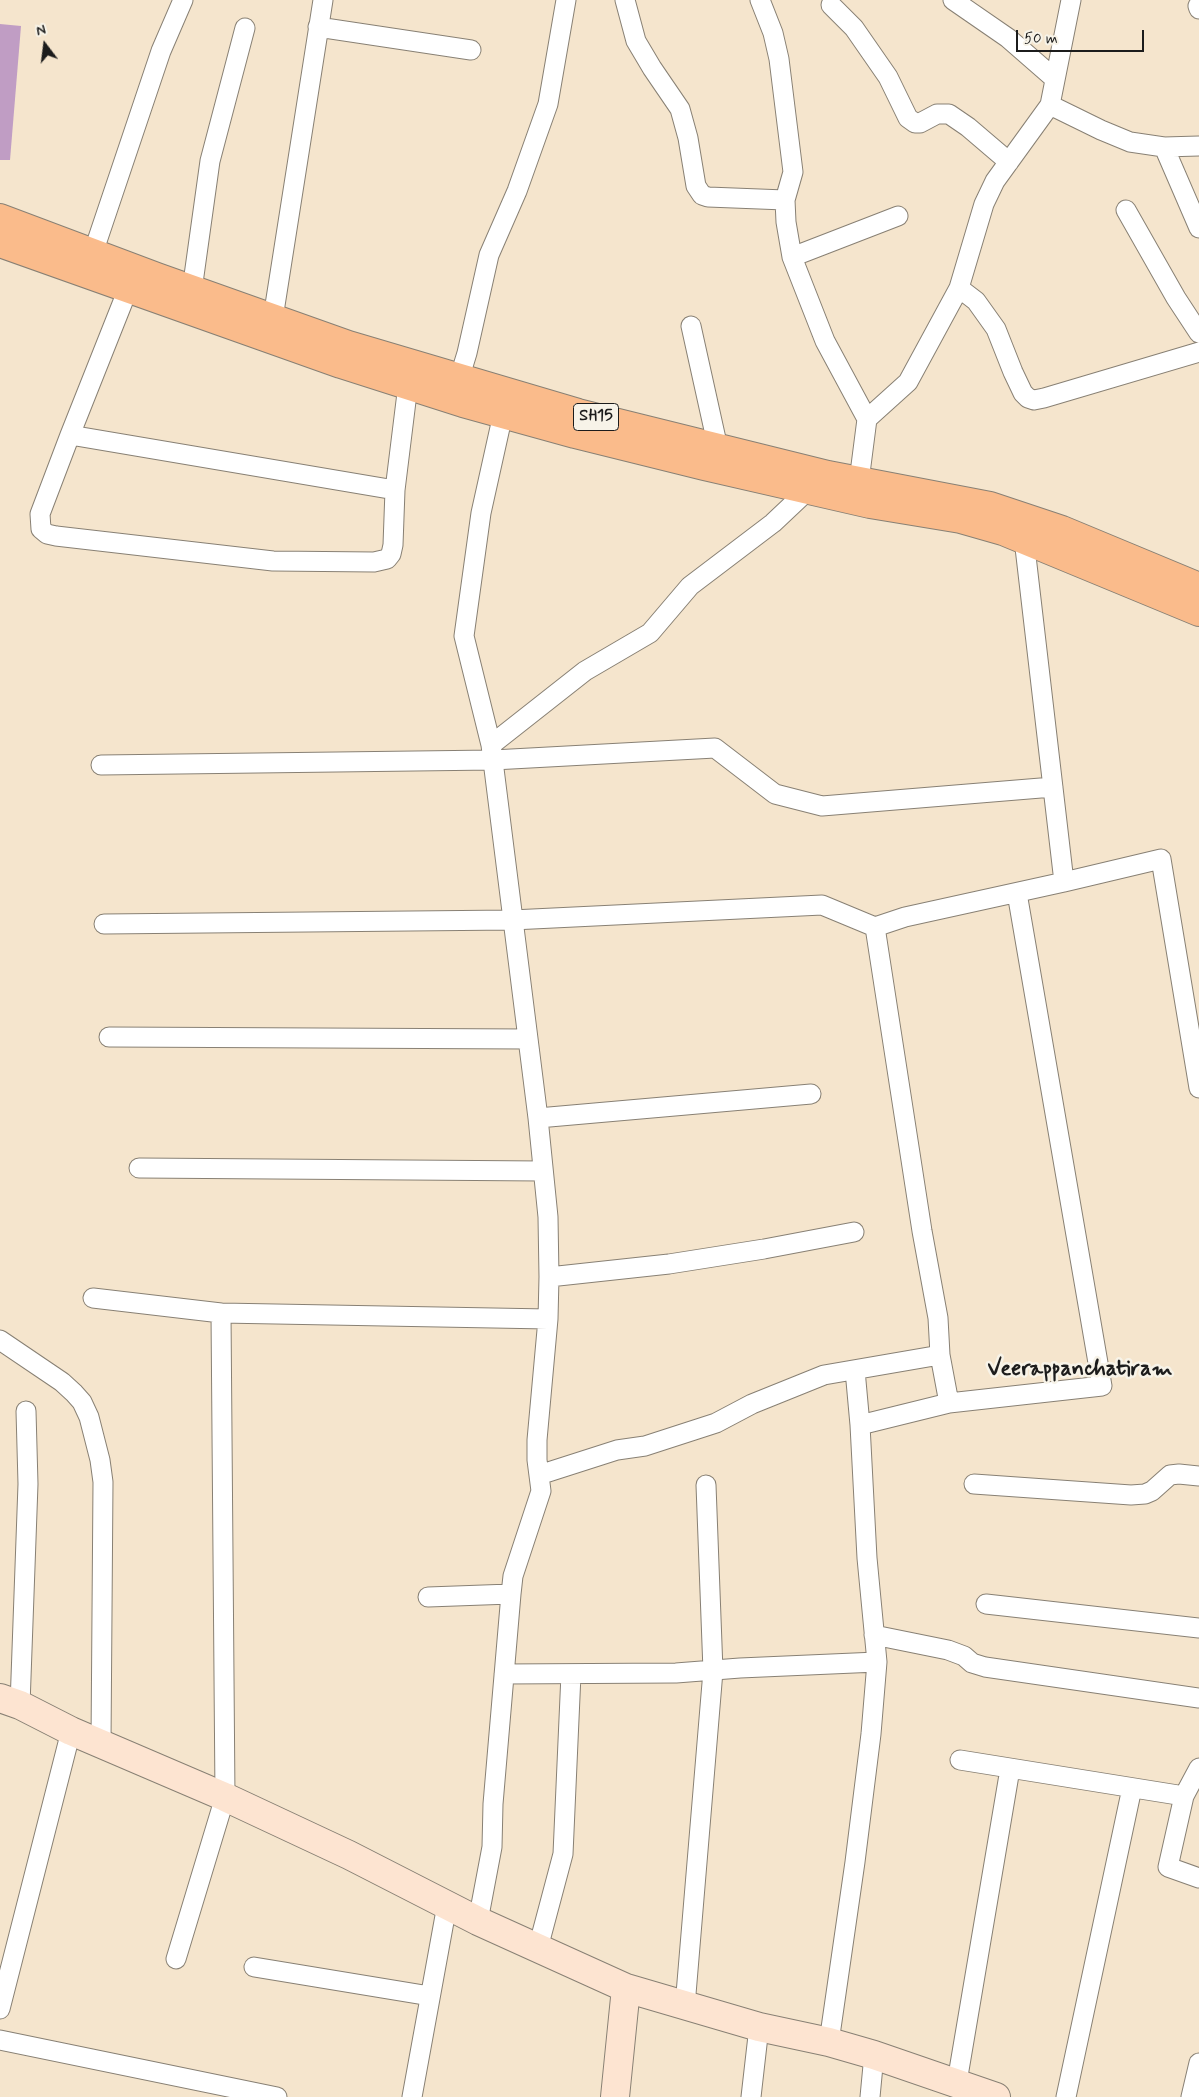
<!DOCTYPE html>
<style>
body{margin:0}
#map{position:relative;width:1199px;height:2097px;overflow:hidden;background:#f5e5cd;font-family:Mynerve,sans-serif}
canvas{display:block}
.north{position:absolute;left:20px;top:20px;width:50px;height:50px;-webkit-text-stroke:4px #f7f3e8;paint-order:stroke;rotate:345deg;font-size:14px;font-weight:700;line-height:20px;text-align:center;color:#1c1c1c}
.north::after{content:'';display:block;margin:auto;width:18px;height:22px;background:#1c1c1c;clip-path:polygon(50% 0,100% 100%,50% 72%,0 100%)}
.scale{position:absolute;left:1016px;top:30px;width:128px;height:22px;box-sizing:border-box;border:2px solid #1c1c1c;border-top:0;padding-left:6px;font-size:15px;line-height:18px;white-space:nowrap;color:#1c1c1c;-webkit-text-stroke:4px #f7f3e8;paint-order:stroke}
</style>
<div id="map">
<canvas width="1199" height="2097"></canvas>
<div class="north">N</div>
<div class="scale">50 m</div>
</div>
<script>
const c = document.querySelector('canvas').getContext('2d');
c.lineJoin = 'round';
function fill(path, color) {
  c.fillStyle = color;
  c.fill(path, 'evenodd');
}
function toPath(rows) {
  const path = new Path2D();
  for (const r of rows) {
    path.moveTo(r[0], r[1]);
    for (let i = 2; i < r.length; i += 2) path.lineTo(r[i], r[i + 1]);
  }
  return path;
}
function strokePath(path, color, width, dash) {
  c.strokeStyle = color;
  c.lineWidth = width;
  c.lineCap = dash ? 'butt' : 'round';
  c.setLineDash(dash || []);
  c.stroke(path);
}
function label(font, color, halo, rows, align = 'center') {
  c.font = font + ' Mynerve,sans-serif';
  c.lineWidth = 5;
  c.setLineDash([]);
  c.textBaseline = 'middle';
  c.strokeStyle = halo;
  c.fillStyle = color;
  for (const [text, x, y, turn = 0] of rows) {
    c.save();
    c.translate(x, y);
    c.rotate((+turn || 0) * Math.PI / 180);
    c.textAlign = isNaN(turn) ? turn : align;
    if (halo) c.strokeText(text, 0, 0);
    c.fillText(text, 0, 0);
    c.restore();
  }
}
const building = toPath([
 [0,24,21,26,10,160,0,160]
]);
const street = toPath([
 [625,0,636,41,652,68,680,109,688,138,696,186,702,195,708,197,785,200],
 [760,0,773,33,779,59,793,172,785,200,786,222,792,257,825,341,867,419],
 [953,0,1008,38,1055,79],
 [831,5,854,28,888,77,908,118,915,123,920,123,937,114,949,114,968,127,1009,162],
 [1198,6,1199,9],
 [318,27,471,50],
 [1050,105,1101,130,1130,142,1164,147,1199,146],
 [1164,147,1199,228],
 [1126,210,1176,298,1199,333],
 [93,253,161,51,183,0],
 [792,257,898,216],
 [959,288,976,301,996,329,1013,372,1023,393,1028,398,1034,400,1044,398,1199,352],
 [128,289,70,435,40,514,41,529,47,534,56,536,273,561,374,562,387,559,391,554,393,545,395,490,408,385],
 [192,290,210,161,245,28],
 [273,318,323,0],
 [691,326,718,448],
 [456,389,467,353,489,255,517,191,548,104,566,0],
 [70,435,395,490],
 [859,481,867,419,908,382,959,288,984,204,995,181,1050,105,1071,0],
 [491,745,585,671,650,633,690,586,773,523,808,490],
 [101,765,493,760,715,748,775,794,822,806,1053,787],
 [1064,882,1161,859,1199,1088],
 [104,924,512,920,822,905,875,927],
 [109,1037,528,1039],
 [538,1118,811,1094],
 [139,1168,542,1171],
 [549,1277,669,1264,764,1249,854,1232],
 [93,1298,221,1313],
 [0,1340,62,1382,74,1393,82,1402,89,1417,100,1460,103,1482,101,1743],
 [855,1370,860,1425],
 [949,1403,1102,1386,1017,893],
 [539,1475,617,1450,645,1446,716,1423,752,1404,824,1375,940,1355],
 [974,1484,1131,1495,1145,1494,1152,1491,1170,1475,1179,1474,1199,1476],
 [428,1597,511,1594],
 [986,1604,1199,1628],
 [874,1635,948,1650,964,1656,972,1663,985,1667,1199,1698],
 [504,1674,676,1673,740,1668,877,1662],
 [20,1705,28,1484,26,1411],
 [960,1760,1184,1796],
 [1199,1768,1184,1796,1168,1867,1199,1878],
 [478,1921,492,1847,493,1804,511,1594,513,1576,541,1491,537,1460,537,1440,548,1319,549,1277,548,1217,538,1118,491,745,464,636,481,513,503,414],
 [538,1948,563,1854,571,1674],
 [176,1959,225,1797,221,1313,548,1319],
 [254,1967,430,1996],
 [685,2006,713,1671,706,1485],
 [0,2009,71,1731],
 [0,2040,277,2097],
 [829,2042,855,1862,871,1734,877,1662,867,1558,860,1425,949,1403,940,1355,938,1318,922,1231,875,927,905,917,1064,882,1024,539],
 [957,2082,1010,1769],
 [412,2097,447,1905],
 [751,2097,759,2027],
 [870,2097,874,2055],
 [1066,2097,1132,1788],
 [1191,2097,1199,2063]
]);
const secondary = toPath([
 [0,1698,20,1705,71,1731,225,1797,349,1855,478,1921,626,1988,759,2027,829,2042,874,2055,996,2097],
 [615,2097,626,1988]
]);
const primary = toPath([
 [0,218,157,277,348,345,578,413,828,475,990,506,1062,530,1199,587],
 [0,243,341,364,463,403,575,434,704,466,870,504,961,519,1003,531,1199,612]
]);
const shields = [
 [596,417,45]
];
const shieldNames = [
 ["SH15",596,417]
];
const districtNames = [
 ["Veerappanchatiram",1080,1370]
];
fill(building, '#c09dc4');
strokePath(street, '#888074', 21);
strokePath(secondary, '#888074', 30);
strokePath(primary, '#888074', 30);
strokePath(street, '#fff', 19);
strokePath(secondary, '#fde4d1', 28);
strokePath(primary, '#fabb8b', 28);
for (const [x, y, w] of shields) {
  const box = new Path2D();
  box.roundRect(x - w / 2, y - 13.5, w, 27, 4);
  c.fillStyle = '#f7f3e8';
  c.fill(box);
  strokePath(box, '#1c1c1c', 1);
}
label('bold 16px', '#1c1c1c', null, shieldNames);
label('bold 22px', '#1c1c1c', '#f7f3e8', districtNames);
</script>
